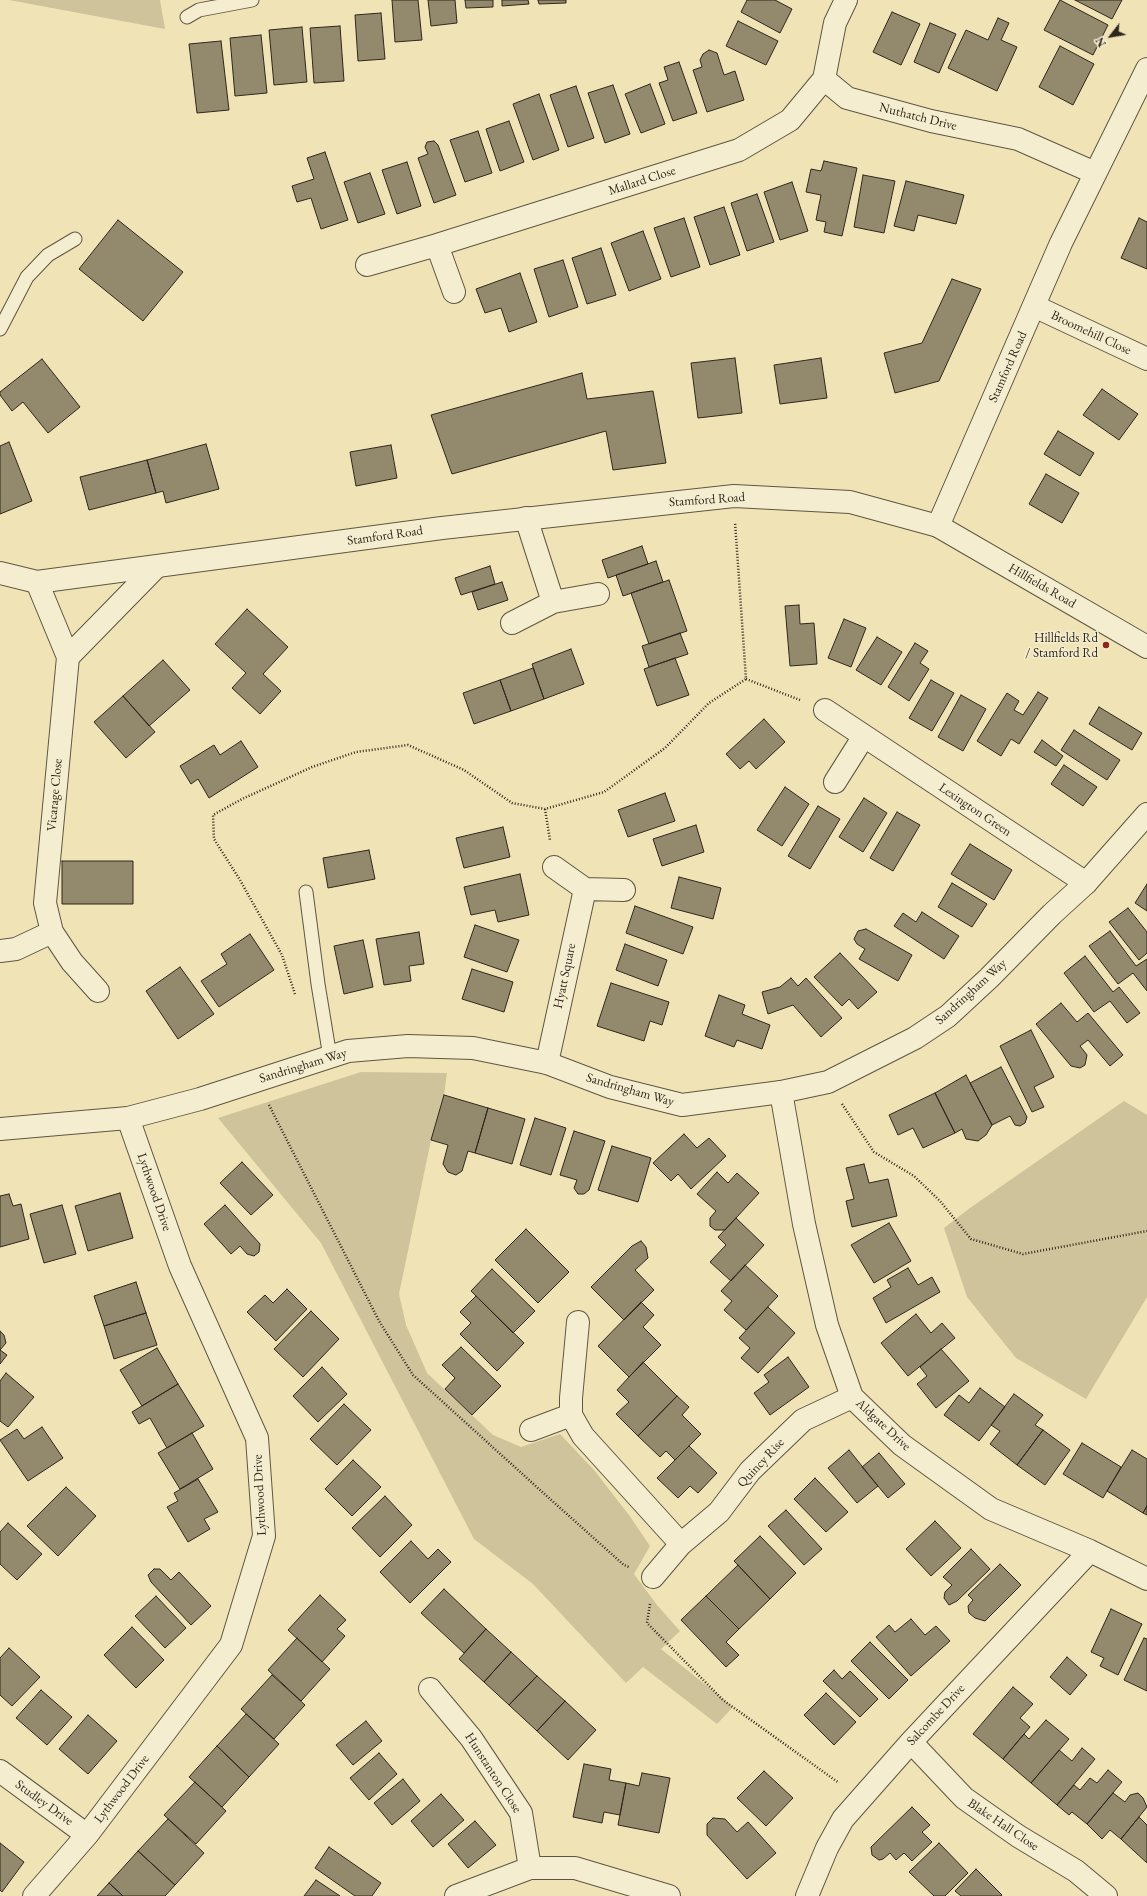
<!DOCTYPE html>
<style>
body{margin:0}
#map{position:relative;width:1147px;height:1896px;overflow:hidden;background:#f0e3b5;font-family:"EB Garamond",serif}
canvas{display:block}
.north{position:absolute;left:1091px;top:16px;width:40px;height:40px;-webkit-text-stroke:3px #f5edcf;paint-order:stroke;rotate:239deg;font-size:11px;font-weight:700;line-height:16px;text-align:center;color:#2f271d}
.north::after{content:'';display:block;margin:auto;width:14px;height:18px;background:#2f271d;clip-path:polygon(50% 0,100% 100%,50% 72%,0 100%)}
</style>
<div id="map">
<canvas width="1147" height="1896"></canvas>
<div class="north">N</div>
</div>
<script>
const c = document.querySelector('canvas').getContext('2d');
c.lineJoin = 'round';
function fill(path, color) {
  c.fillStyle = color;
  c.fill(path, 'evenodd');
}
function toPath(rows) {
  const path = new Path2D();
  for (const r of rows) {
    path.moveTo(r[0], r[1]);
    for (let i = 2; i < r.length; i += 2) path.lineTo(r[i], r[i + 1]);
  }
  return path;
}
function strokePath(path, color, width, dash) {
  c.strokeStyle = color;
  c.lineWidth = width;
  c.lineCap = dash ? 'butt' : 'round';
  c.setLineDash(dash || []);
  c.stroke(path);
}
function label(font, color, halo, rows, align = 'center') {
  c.font = font + ' "EB Garamond",serif';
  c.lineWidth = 3;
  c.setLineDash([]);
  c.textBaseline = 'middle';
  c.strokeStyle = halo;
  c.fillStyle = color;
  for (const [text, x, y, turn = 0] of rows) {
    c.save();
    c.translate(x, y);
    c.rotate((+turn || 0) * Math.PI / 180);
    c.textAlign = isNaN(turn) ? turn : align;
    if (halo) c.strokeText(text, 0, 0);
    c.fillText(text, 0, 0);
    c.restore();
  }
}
const green = toPath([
 [9,0,160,0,165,29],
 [361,1072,447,1073,444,1095,431,1140,399,1294,406,1325,427,1373,493,1435,521,1447,560,1434,594,1470,629,1515,650,1546,634,1574,657,1605,680,1631,661,1649,733,1707,717,1724,643,1667,626,1683,533,1584,474,1539,321,1243,218,1118],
 [1124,1101,1147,1115,1147,1297,1086,1399,1016,1358,967,1297,944,1228,970,1208]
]);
const building = toPath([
 [392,0,418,0,422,40,395,42,392,0],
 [428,0,455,0,457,23,431,26,428,0],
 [465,0,493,0,493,7,466,8,465,0],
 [502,0,528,0,529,4,502,6,502,0],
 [538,0,566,0,566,3,539,4,538,0],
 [747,0,775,0,792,9,780,33,741,12,747,0],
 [1060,0,1108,25,1093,55,1044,30,1060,0],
 [1075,0,1122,0,1112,19,1075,0],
 [892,12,920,24,901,65,873,52,892,12],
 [381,13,385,59,358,61,355,15,381,13],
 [998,18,1009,23,1001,40,1017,47,997,91,948,68,966,30,988,40,998,18],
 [738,21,778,41,766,65,726,46,738,21],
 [930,23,956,34,939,73,914,62,930,23],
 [340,26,344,81,314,83,310,28,340,26],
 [302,27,307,82,274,85,269,30,302,27],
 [261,35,267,93,235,96,230,38,261,35],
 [221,41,229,110,197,113,189,44,221,41],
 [1060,46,1094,64,1073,105,1039,87,1060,46],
 [709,50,717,53,724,75,735,71,744,100,707,112,693,70,702,67,700,60,703,54,709,50],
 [679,62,697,113,673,121,659,83,668,80,664,67,679,62],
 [650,84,665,124,641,133,625,94,650,84],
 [613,85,630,134,605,143,588,93,613,85],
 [576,86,594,138,568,147,550,95,576,86],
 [539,94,559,150,533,160,513,104,539,94],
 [509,121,524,162,500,171,486,129,509,121],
 [478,131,492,173,465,182,450,140,478,131],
 [434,141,438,145,456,195,434,203,418,158,428,154,425,147,427,142,434,141],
 [325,152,348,220,321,229,311,198,297,202,292,186,314,179,307,158,325,152],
 [824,161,857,168,842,236,824,232,826,222,816,220,821,195,806,192,811,169,821,171,824,161],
 [407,162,421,206,397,214,382,170,407,162],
 [370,173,385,214,358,223,344,182,370,173],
 [863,175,895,181,884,233,854,227,863,175],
 [906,181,964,195,956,224,918,215,914,231,894,226,906,181],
 [792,182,808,231,780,240,764,192,792,182],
 [757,194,774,242,747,251,731,203,757,194],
 [724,207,740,255,710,265,694,217,724,207],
 [684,218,700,267,671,277,654,228,684,218],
 [1139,218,1147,222,1147,269,1121,258,1139,218],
 [118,220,183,272,143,321,79,269,118,220],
 [643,231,661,279,629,291,611,243,643,231],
 [601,248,616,295,587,304,572,258,601,248],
 [563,260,578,307,549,317,534,269,563,260],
 [520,273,537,322,509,332,501,308,485,313,476,289,520,273],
 [952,279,981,289,939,381,895,393,884,353,922,343,952,279],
 [735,358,742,413,698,418,691,363,735,358],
 [821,358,827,398,780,404,774,365,821,358],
 [42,359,80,407,48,433,23,402,12,411,0,395,0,392,42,359],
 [582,373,587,399,653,391,666,463,613,470,606,431,452,474,431,415,582,373],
 [1102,389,1138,414,1119,440,1083,415,1102,389],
 [1058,431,1094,453,1080,476,1044,454,1058,431],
 [9,442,32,501,0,514,0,446,9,442],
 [206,444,219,489,166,503,163,491,156,493,147,460,206,444],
 [391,445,397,478,356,486,350,452,391,445],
 [147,460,156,493,89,510,80,477,147,460],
 [1046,474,1079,493,1062,523,1029,504,1046,474],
 [642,546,648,564,608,578,602,560,642,546],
 [656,561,663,582,623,596,616,575,656,561],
 [490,566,495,584,461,595,455,578,490,566],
 [669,580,687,631,649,644,631,593,669,580],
 [502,582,508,600,478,610,472,592,502,582],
 [799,605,800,624,814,623,817,664,790,666,785,606,799,605],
 [247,609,288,647,263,674,281,691,260,714,232,688,246,673,215,644,247,609],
 [844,619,866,628,851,667,828,658,844,619],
 [680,633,688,654,649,667,642,646,680,633],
 [877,637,902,652,881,685,856,670,877,637],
 [915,643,928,651,920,663,929,669,909,701,888,687,915,643],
 [571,649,584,684,544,699,532,664,571,649],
 [675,658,689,695,657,706,644,669,675,658],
 [163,660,190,690,149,726,123,696,163,660],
 [533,668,544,699,511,711,500,680,533,668],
 [500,680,511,711,474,724,463,693,500,680],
 [931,680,954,693,932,731,909,718,931,680],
 [1038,692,1048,698,1019,744,1011,739,1001,756,977,741,1007,693,1019,701,1014,710,1023,715,1038,692],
 [961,695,986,709,963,751,938,737,961,695],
 [123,696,155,732,126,758,94,722,123,696],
 [1099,707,1142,733,1132,750,1089,724,1099,707],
 [764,719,785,742,756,769,749,761,740,769,726,754,764,719],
 [1074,730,1120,760,1107,780,1061,750,1074,730],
 [1042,740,1063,756,1056,766,1034,752,1042,740],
 [241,741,258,767,209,798,198,779,191,784,180,766,214,745,220,755,241,741],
 [1064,765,1097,787,1083,806,1051,784,1064,765],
 [785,787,809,804,782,846,757,830,785,787],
 [665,793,675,821,628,837,618,810,665,793],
 [864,798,887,813,863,852,839,837,864,798],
 [818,806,840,819,810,869,788,856,818,806],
 [897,812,920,825,893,871,870,858,897,812],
 [696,825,704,852,662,866,653,839,696,825],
 [503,827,510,857,464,868,456,838,503,827],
 [970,844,1012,870,994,900,951,874,970,844],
 [369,850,375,879,328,888,323,858,369,850],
 [62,861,133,861,133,904,62,904,62,861],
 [520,874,529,915,498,922,495,910,471,915,464,887,520,874],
 [679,877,721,888,713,919,671,908,679,877],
 [952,883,987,904,972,927,938,907,952,883],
 [1147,884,1147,911,1135,903,1147,884],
 [635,906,693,927,683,954,626,933,635,906],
 [1128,908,1147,932,1147,953,1139,960,1109,922,1128,908],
 [922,912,959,936,944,959,894,926,903,913,916,922,922,912],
 [475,925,519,940,507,972,464,957,475,925],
 [866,929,912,955,898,981,859,959,865,949,857,944,854,939,858,931,866,929],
 [1110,931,1136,966,1147,959,1147,991,1133,973,1118,984,1089,946,1110,931],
 [419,932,424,964,409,966,411,981,384,985,376,939,419,932],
 [250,934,274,970,219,1007,201,981,227,964,221,954,250,934],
 [363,940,373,987,344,994,334,946,363,940],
 [625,944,667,960,658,986,616,970,625,944],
 [840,953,877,992,858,1009,849,999,842,1006,814,977,840,953],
 [1085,956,1113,992,1119,987,1140,1013,1127,1023,1110,1001,1094,1012,1064,973,1085,956],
 [180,967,214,1014,178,1039,146,991,180,967],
 [472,969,513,982,504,1012,462,999,472,969],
 [791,978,798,986,806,978,842,1018,821,1037,793,1005,768,1014,762,992,780,987,791,978],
 [611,983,669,1002,662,1025,650,1021,644,1041,597,1026,611,983],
 [719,995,745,1005,742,1014,770,1025,762,1049,737,1040,734,1047,705,1036,719,995],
 [1061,1003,1077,1022,1088,1013,1123,1055,1110,1066,1088,1040,1080,1046,1087,1055,1085,1065,1080,1068,1071,1066,1036,1024,1061,1003],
 [1031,1030,1054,1077,1034,1087,1044,1107,1032,1112,1000,1046,1031,1030],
 [1001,1067,1027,1117,1025,1123,1020,1126,1015,1125,1010,1116,992,1125,970,1083,1001,1067],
 [966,1075,992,1125,986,1135,978,1141,966,1139,962,1129,955,1133,935,1093,966,1075],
 [935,1093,955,1133,923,1148,913,1128,898,1135,889,1115,935,1093],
 [444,1095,488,1108,475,1153,468,1151,462,1171,456,1175,448,1172,443,1164,448,1145,431,1140,444,1095],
 [488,1108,525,1119,512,1164,475,1153,488,1108],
 [535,1118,566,1128,551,1175,520,1165,535,1118],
 [574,1131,605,1141,589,1190,584,1194,578,1194,574,1188,577,1180,560,1175,574,1131],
 [684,1134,697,1148,709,1138,726,1156,691,1189,678,1174,671,1181,653,1163,684,1134],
 [612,1146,651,1158,638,1202,598,1190,612,1146],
 [242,1162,273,1195,251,1215,220,1183,242,1162],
 [864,1164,869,1183,888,1179,897,1216,852,1227,846,1201,854,1199,846,1168,864,1164],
 [717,1172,728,1183,737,1173,759,1193,725,1230,715,1230,710,1226,710,1218,716,1211,697,1194,717,1172],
 [120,1193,133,1238,88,1251,75,1206,120,1193],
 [9,1194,13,1206,21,1204,29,1239,0,1247,0,1196,9,1194],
 [62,1205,76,1254,44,1263,30,1214,62,1205],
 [225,1205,260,1244,259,1252,254,1256,247,1254,240,1246,231,1254,204,1224,225,1205],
 [736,1218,764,1245,731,1281,710,1262,726,1245,718,1237,736,1218],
 [889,1223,911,1261,874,1283,851,1245,889,1223],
 [526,1229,569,1272,538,1303,495,1260,526,1229],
 [641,1241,646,1247,648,1258,635,1270,654,1290,624,1320,591,1287,632,1246,641,1241],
 [745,1265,778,1296,746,1330,724,1310,732,1301,721,1291,745,1265],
 [908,1268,918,1285,932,1277,940,1292,886,1323,873,1298,891,1287,887,1280,908,1268],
 [492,1269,535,1311,513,1333,471,1291,492,1269],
 [136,1282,146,1313,104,1326,94,1296,136,1282],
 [287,1289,307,1309,276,1341,247,1312,265,1295,273,1303,287,1289],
 [476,1296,524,1343,497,1371,460,1334,471,1323,460,1312,476,1296],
 [641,1302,654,1315,643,1327,661,1345,629,1377,598,1346,641,1302],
 [768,1307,795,1333,758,1373,741,1358,750,1348,739,1338,768,1307],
 [311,1311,339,1339,303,1377,274,1349,311,1311],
 [146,1313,157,1345,114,1359,104,1326,146,1313],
 [916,1314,931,1333,942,1323,955,1338,908,1376,881,1343,916,1314],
 [0,1331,4,1335,6,1343,0,1350,7,1355,0,1364,0,1331],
 [461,1347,501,1386,472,1415,445,1389,455,1378,442,1365,461,1347],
 [157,1348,178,1384,142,1406,120,1370,157,1348],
 [941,1349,969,1381,936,1408,917,1384,927,1376,920,1367,941,1349],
 [788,1357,809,1387,770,1415,754,1393,769,1382,764,1375,788,1357],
 [643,1362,677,1396,638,1436,616,1414,629,1402,617,1390,643,1362],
 [322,1367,347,1394,318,1422,293,1396,322,1367],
 [6,1373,34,1397,8,1427,0,1421,0,1381,6,1373],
 [178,1384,204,1426,167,1448,150,1418,139,1424,132,1412,178,1384],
 [980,1388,1005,1407,979,1441,944,1415,959,1395,969,1403,980,1388],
 [1014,1394,1043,1415,1035,1425,1043,1430,1017,1465,990,1444,1000,1431,991,1425,1014,1394],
 [677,1396,689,1407,682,1415,701,1434,675,1460,666,1451,660,1457,638,1436,677,1396],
 [344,1404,371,1430,337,1465,310,1439,344,1404],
 [42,1427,63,1458,28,1481,0,1440,17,1429,24,1439,42,1427],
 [1043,1430,1070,1450,1045,1485,1017,1465,1043,1430],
 [192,1433,213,1469,180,1489,158,1453,192,1433],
 [1082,1443,1121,1467,1103,1498,1063,1474,1082,1443],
 [689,1446,717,1473,698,1493,690,1486,678,1498,657,1478,689,1446],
 [849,1450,878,1486,857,1503,828,1468,849,1450],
 [1132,1450,1147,1459,1147,1506,1143,1513,1107,1491,1132,1450],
 [879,1453,905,1484,888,1498,862,1467,879,1453],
 [353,1460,381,1487,352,1516,325,1489,353,1460],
 [815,1478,848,1512,826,1532,794,1499,815,1478],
 [198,1479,218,1512,204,1519,210,1529,188,1542,167,1507,178,1501,174,1493,198,1479],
 [66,1487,96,1516,58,1556,27,1526,66,1487],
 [385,1496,412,1525,380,1557,352,1528,385,1496],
 [1147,1506,1147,1515,1143,1513,1147,1506],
 [786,1510,822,1549,804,1565,768,1526,786,1510],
 [935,1521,961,1548,931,1576,906,1549,935,1521],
 [8,1523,42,1554,17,1580,0,1564,0,1532,8,1523],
 [760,1536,796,1573,770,1599,734,1561,760,1536],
 [411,1541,428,1559,438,1549,451,1562,410,1603,380,1572,411,1541],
 [971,1549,990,1569,957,1601,949,1605,944,1598,945,1592,952,1585,943,1577,971,1549],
 [1000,1564,1021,1585,985,1621,975,1618,969,1613,968,1606,973,1600,968,1595,1000,1564],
 [738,1565,770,1599,739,1629,706,1596,738,1565],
 [154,1569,160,1569,171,1580,179,1572,211,1606,191,1625,151,1582,148,1575,154,1569],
 [444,1589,486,1629,464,1653,421,1613,444,1589],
 [320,1595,346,1620,337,1629,345,1636,322,1662,288,1630,320,1595],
 [156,1596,186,1628,165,1648,135,1616,156,1596],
 [706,1596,739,1629,726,1642,739,1655,726,1667,681,1620,706,1596],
 [1111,1609,1142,1624,1118,1675,1100,1666,1104,1658,1091,1652,1111,1609],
 [911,1619,925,1635,936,1626,950,1641,911,1676,876,1637,889,1625,895,1632,911,1619],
 [132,1627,164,1660,136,1688,104,1655,132,1627],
 [486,1629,511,1652,484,1682,459,1659,486,1629],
 [297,1638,330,1669,301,1701,268,1670,297,1638],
 [1144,1638,1147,1639,1147,1691,1124,1680,1144,1638],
 [870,1642,908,1680,889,1699,851,1661,870,1642],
 [9,1648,40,1677,12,1706,0,1695,0,1658,9,1648],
 [511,1652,537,1676,509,1705,484,1682,511,1652],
 [1067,1657,1087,1675,1070,1695,1050,1677,1067,1657],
 [834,1670,842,1679,850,1671,878,1699,860,1717,823,1681,834,1670],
 [272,1675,305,1705,274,1739,241,1709,272,1675],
 [537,1676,565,1701,537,1731,509,1705,537,1676],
 [1013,1687,1033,1704,1020,1718,1030,1727,1003,1759,973,1734,1013,1687],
 [41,1690,72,1717,47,1745,16,1718,41,1690],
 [826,1693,856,1722,834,1745,804,1715,826,1693],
 [565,1701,596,1730,568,1760,537,1731,565,1701],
 [246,1714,279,1744,249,1777,217,1746,246,1714],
 [88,1715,117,1741,88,1774,59,1749,88,1715],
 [1046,1720,1069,1739,1031,1783,1003,1759,1024,1734,1029,1739,1046,1720],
 [366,1721,382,1741,353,1765,336,1745,366,1721],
 [217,1746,249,1777,222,1807,189,1777,217,1746],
 [1082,1748,1095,1759,1057,1805,1031,1783,1059,1750,1072,1761,1082,1748],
 [379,1753,397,1774,369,1800,350,1778,379,1753],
 [584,1764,611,1769,609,1780,626,1783,620,1815,604,1812,602,1823,573,1817,584,1764],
 [1108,1770,1122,1782,1087,1824,1072,1812,1069,1815,1057,1805,1074,1785,1080,1790,1090,1778,1097,1783,1108,1770],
 [764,1771,793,1798,766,1826,737,1798,764,1771],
 [642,1773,670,1778,659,1833,618,1825,626,1783,639,1786,642,1773],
 [403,1779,420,1801,392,1825,374,1803,403,1779],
 [195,1782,226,1811,196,1844,164,1815,195,1782],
 [1113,1793,1125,1802,1130,1795,1138,1793,1143,1798,1147,1807,1121,1839,1110,1830,1102,1839,1087,1824,1113,1793],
 [441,1794,464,1820,433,1847,411,1821,441,1794],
 [912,1807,930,1825,922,1832,932,1842,912,1861,904,1853,896,1860,890,1853,883,1859,879,1860,872,1855,871,1847,912,1807],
 [1139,1817,1147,1825,1147,1863,1121,1839,1139,1817],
 [713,1818,725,1819,737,1832,748,1822,776,1853,747,1879,707,1835,707,1824,713,1818],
 [168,1819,204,1853,175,1885,138,1851,168,1819],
 [475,1821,496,1845,468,1868,448,1844,475,1821],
 [0,1843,24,1862,2,1892,0,1890,0,1843],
 [939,1843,968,1873,945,1896,934,1896,909,1872,939,1843],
 [329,1847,381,1883,372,1896,355,1896,315,1868,329,1847],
 [138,1851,175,1885,165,1896,123,1896,109,1883,138,1851],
 [976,1869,1002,1895,1001,1896,961,1896,955,1891,976,1869],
 [316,1880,340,1896,304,1896,316,1880],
 [109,1883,123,1896,97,1896,109,1883]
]);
const path = toPath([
 [746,679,800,700],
 [545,809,550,840],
 [295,994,282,955,240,880,214,839,213,815,242,799,312,767,356,752,408,745,464,770,512,803,545,809,604,792,665,748,709,703,746,679,735,522],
 [842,1104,874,1152,914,1176,940,1201,971,1239,1023,1254,1147,1231],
 [269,1105,379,1321,413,1375,539,1489,624,1565,629,1567],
 [650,1604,647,1623,723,1700,839,1783]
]);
const service = toPath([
 [187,17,199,10,252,0],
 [0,329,27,277,48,255,75,239],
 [306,892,318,984,330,1057]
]);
const minor = toPath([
 [846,0,835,23,824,79,847,98,931,121,1018,139,1095,173],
 [437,245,454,292],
 [367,265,437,245,739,150,790,120,824,79],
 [1034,306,1147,359],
 [526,518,553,602],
 [938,526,1061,243,1147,69],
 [37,582,68,657,45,903,52,932,72,962,98,991],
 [512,623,553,602,598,594],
 [68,657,156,567],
 [825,710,1086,883],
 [835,782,864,736],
 [554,867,585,889,624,890],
 [0,951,16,949,52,932],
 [547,1063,585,889],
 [781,1092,804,1224,827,1325,852,1397,902,1445,991,1509,1090,1551,1147,1579],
 [578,1322,571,1398,571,1415,583,1436,681,1544],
 [531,1430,571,1415],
 [653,1577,681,1544,719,1512,750,1471,803,1420,852,1397],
 [430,1689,471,1738,521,1813,530,1868],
 [911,1742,964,1798,1018,1836,1076,1871,1106,1896],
 [0,1771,87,1835],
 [34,1896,87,1835,231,1645,264,1536,257,1438,180,1266,128,1118],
 [456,1896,530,1868,575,1868,669,1896],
 [807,1896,827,1848,843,1819,911,1742,1090,1551]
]);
const tertiary = toPath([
 [0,573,37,582,442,528,734,496,850,502,938,526,1147,647],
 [0,1129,128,1118,200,1099,348,1051,408,1046,473,1048,547,1063,610,1087,682,1105,781,1092,828,1082,915,1038,948,1016,989,978,1052,914,1086,883,1147,814]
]);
const markers = [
 [1106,645,4,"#8f2418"]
];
const streetNames = [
 ["Nuthatch Drive",918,117,14],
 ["Mallard Close",642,181,-18],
 ["Broomehill Close",1091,333,25],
 ["Stamford Road",1008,367,-66],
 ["Stamford Road",707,500,-4],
 ["Stamford Road",385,536,-8],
 ["Hillfields Road",1042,586,30],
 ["Vicarage Close",55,795,-85],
 ["Lexington Green",975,810,34],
 ["Hyatt Square",565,976,-78],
 ["Sandringham Way",971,992,-42],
 ["Sandringham Way",303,1066,-17],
 ["Sandringham Way",630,1090,16],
 ["Lythwood Drive",154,1192,71],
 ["Aldgate Drive",883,1425,43],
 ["Quincy Rise",761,1463,-47],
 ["Lythwood Drive",260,1495,-93],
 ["Salcombe Drive",936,1715,-47],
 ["Hunstanton Close",493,1773,57],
 ["Lythwood Drive",122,1789,-53],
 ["Studley Drive",44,1803,36],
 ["Blake Hall Close",1003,1825,34]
];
const poiNames = [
 ["Hillfields Rd",1098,638],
 ["/ Stamford Rd",1098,653]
];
fill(green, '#cfc39b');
fill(building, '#93896c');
strokePath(building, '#2f271d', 1);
strokePath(service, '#5f5643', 15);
strokePath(minor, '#5f5643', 24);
strokePath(tertiary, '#5f5643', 24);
strokePath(path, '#2f271d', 2.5, [1, 2]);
strokePath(service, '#f5edcf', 13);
strokePath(minor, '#f5edcf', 22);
strokePath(tertiary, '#f5edcf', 22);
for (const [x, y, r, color] of markers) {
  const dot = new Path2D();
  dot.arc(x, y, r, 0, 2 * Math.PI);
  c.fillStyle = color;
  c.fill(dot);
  strokePath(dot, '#f5edcf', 1.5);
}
label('13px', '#2f271d', '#f5edcf', streetNames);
label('13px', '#2f271d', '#f5edcf', poiNames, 'right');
</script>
